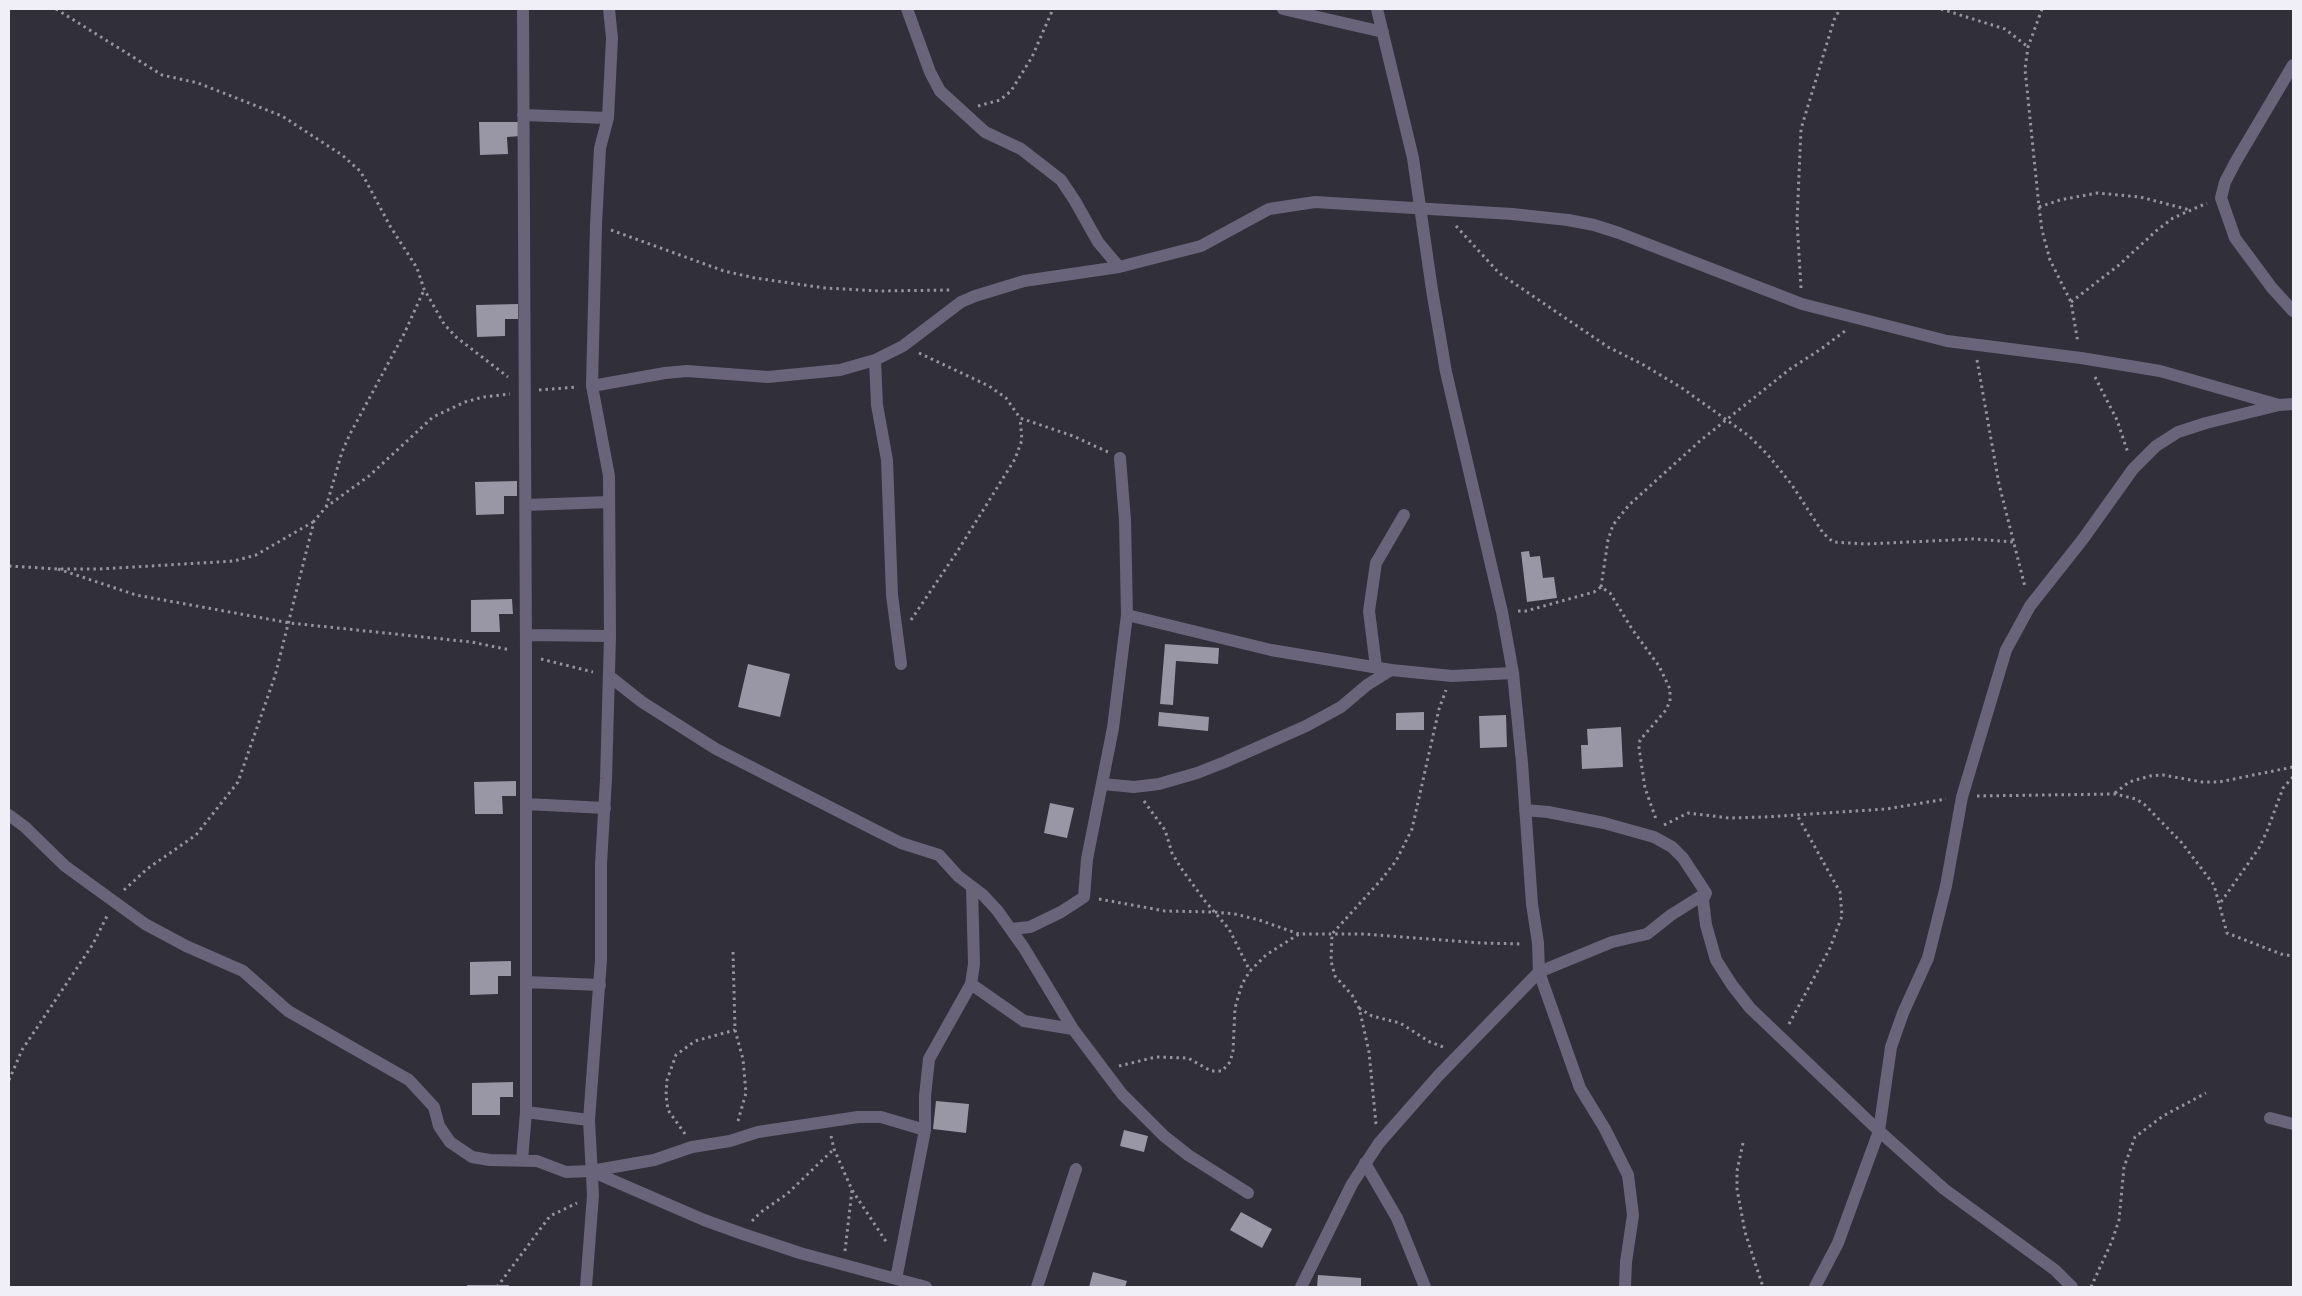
<!DOCTYPE html>
<style>
body{margin:0}
#map{position:relative;width:2302px;height:1296px;overflow:hidden;background:#312f3a;font-family:Montserrat,sans-serif}
canvas{display:block}
.frame{position:absolute;inset:0;border:10px solid #f0eff7;pointer-events:none}
</style>
<div id="map">
<canvas width="2302" height="1296"></canvas>
<div class="frame"></div>
</div>
<script>
const c = document.querySelector('canvas').getContext('2d');
c.lineJoin = 'round';
function fill(path, color) {
  c.fillStyle = color;
  c.fill(path, 'evenodd');
}
function toPath(rows) {
  const path = new Path2D();
  for (const r of rows) {
    path.moveTo(r[0], r[1]);
    for (let i = 2; i < r.length; i += 2) path.lineTo(r[i], r[i + 1]);
  }
  return path;
}
function strokePath(path, color, width, dash) {
  c.strokeStyle = color;
  c.lineWidth = width;
  c.lineCap = dash ? 'butt' : 'round';
  c.setLineDash(dash || []);
  c.stroke(path);
}
const building = toPath([
 [479,122,520,122,521,136,507,137,508,154,480,155],
 [518,304,518,319,505,319,505,336,477,337,476,305],
 [517,481,517,496,504,496,504,514,476,515,475,482],
 [1529,551,1530,557,1540,556,1543,578,1554,577,1557,598,1527,602,1521,552],
 [512,599,513,614,499,614,500,632,471,632,471,600],
 [1165,644,1219,648,1218,664,1176,661,1173,705,1160,704],
 [748,664,790,674,780,717,738,707],
 [1159,712,1209,717,1208,731,1158,726],
 [1424,712,1424,730,1396,730,1396,713],
 [1506,715,1507,747,1480,748,1479,716],
 [1621,727,1623,767,1582,769,1581,745,1588,745,1587,729],
 [516,781,516,796,502,796,503,814,475,814,474,782],
 [1050,803,1074,808,1067,838,1044,833],
 [511,961,511,976,498,976,498,994,470,995,470,962],
 [513,1082,513,1097,500,1097,500,1115,472,1115,472,1083],
 [936,1101,969,1104,966,1133,933,1129],
 [1124,1130,1148,1136,1144,1152,1120,1146],
 [1241,1212,1272,1229,1262,1248,1230,1230],
 [1093,1272,1127,1281,1125,1287,1089,1287],
 [1318,1275,1361,1278,1361,1287,1317,1287],
 [467,1285,509,1285,509,1287,467,1287]
]);
const path = toPath([
 [56,9,162,75,198,83,282,116,342,155,360,171,366,181,390,226,417,268,424,289,444,324,456,337,508,377],
 [1941,9,2005,29,2028,47],
 [2042,9,2028,47,2025,69,2039,207,2042,230,2050,260,2071,302,2078,343],
 [978,106,1000,100,1011,91,1032,57,1053,9],
 [2039,207,2060,200,2097,193,2140,197,2190,210],
 [1456,226,1499,273,1608,347,1642,364,1682,388,1749,436,1768,455,1792,485,1823,533,1833,542,1866,544,1973,539,2014,542],
 [611,230,724,271,755,278,825,288,880,291,951,290],
 [1801,288,1797,221,1801,129,1834,20,1840,9],
 [2071,302,2119,265,2156,231,2173,218,2207,203],
 [919,353,989,386,1006,398,1020,418,1073,436,1108,452],
 [1977,360,1999,484,2025,587],
 [2095,377,2117,420,2128,453],
 [539,390,578,387],
 [326,507,342,452,350,434,404,334,424,290],
 [9,566,58,569,100,569,234,561,256,555,313,522],
 [58,569,136,595,290,623,471,642,511,650],
 [1601,587,1608,540,1613,525,1629,505,1701,440,1790,369,1821,349,1845,331],
 [1518,611,1526,611,1594,592,1601,587,1610,593,1632,629,1659,666,1670,689,1670,701,1666,710,1640,740,1639,748,1645,788,1657,822],
 [911,620,957,552,1015,459,1022,440,1020,418],
 [541,659,593,672],
 [2115,793,2129,782,2150,776,2163,775,2202,782,2219,782,2293,767],
 [1977,796,2115,794,2136,799,2145,805,2182,843,2214,885,2227,933,2281,954,2293,956],
 [1144,801,1165,830,1172,853,1181,868,1205,901,1229,929,1250,971],
 [1664,825,1688,813,1729,818,1765,817,1886,809,1946,799],
 [124,890,147,869,196,835,238,782,275,676,314,521,326,507,369,476,433,417,465,402,483,397,510,394],
 [1099,899,1165,911,1214,912,1235,914,1259,920,1299,934,1365,934,1481,943,1523,944],
 [2221,902,2259,848,2267,831,2283,788,2293,777],
 [733,952,735,1030,743,1059,746,1093,738,1121],
 [1359,1008,1372,1016,1400,1023,1430,1042,1446,1048],
 [1789,1024,1830,948,1842,916,1840,892,1797,815],
 [1119,1066,1156,1057,1188,1058,1211,1071,1222,1071,1230,1062,1233,1051,1235,1008,1242,984,1250,971,1266,955,1299,934],
 [9,1080,22,1050,93,944,107,916],
 [1376,1124,1369,1052,1363,1025,1359,1008,1352,995,1335,976,1331,961,1332,934,1381,880,1396,861,1412,829,1439,709,1446,690],
 [685,1134,668,1110,666,1095,667,1080,676,1055,695,1041,735,1030],
 [831,1136,834,1149,852,1190,887,1243],
 [1743,1143,1737,1171,1737,1189,1745,1232,1763,1287],
 [752,1221,761,1212,787,1194,834,1149],
 [845,1251,852,1190],
 [497,1287,550,1216,577,1203],
 [2091,1287,2112,1241,2119,1220,2124,1167,2135,1137,2163,1116,2206,1093]
]);
const minor = toPath([
 [907,9,930,72,940,91,985,132,1021,149,1061,180,1075,201,1098,242,1119,267],
 [1283,9,1383,32],
 [1377,9,1413,158,1432,290,1446,372,1502,612,1513,673,1522,763,1532,904,1538,943,1539,972,1580,1088,1605,1129,1628,1175,1633,1215,1626,1262,1625,1287],
 [2293,65,2236,161,2225,182,2221,198,2235,238,2272,288,2293,311],
 [523,115,608,118],
 [875,360,877,405,887,460,892,595,901,664],
 [592,386,665,373,687,371,768,377,840,370,875,360,903,346,961,302,975,296,1024,281,1119,267,1201,246,1269,209,1315,202,1512,214,1568,220,1594,225,1619,233,1802,304,1947,341,2081,358,2160,371,2279,405],
 [526,505,609,502],
 [1127,615,1271,650,1391,670,1452,676,1513,673],
 [526,635,610,636],
 [1376,667,1369,611,1376,563,1404,515],
 [609,676,642,702,716,749,879,832,901,843,939,855,958,876,983,895,997,910,1024,948,1073,1029,1122,1094,1164,1136,1188,1155,1248,1193],
 [1103,784,1134,787,1159,784,1197,773,1225,762,1306,726,1341,707,1367,685,1391,670],
 [526,804,605,808],
 [1525,810,1548,812,1604,823,1654,837,1672,847,1683,858,1706,893,1703,900,1706,925,1716,960,1732,985,1750,1008,1879,1131,1944,1189,2055,1270,2072,1287],
 [9,815,25,827,65,866,145,924,186,946,243,971,288,1011,409,1080,434,1107,439,1126,450,1142,472,1157,490,1160,537,1161,566,1172,591,1171,704,1220,743,1234,800,1253,926,1287],
 [1011,929,1030,927,1061,912,1084,897,1087,859,1113,728,1127,615,1125,520,1120,458],
 [526,982,600,985],
 [971,984,1024,1021,1073,1029],
 [526,1112,589,1120],
 [2270,1118,2293,1124],
 [522,1160,526,1112,526,655,523,9],
 [1365,1163,1397,1218,1425,1287],
 [591,1171,654,1160,692,1147,730,1141,758,1132,858,1117,881,1117,925,1130],
 [896,1279,925,1130,925,1096,929,1059,971,984,974,964,972,887],
 [586,1287,593,1195,589,1120,601,960,601,864,606,779,610,636,609,476,592,386,596,225,600,148,608,118,612,38,609,9],
 [1037,1287,1076,1169],
 [1301,1287,1352,1184,1379,1143,1438,1076,1539,972,1612,942,1647,934,1671,915,1706,893],
 [1815,1287,1838,1243,1879,1131,1891,1047,1903,1013,1928,958,1946,886,1962,797,2006,650,2030,606,2083,539,2133,469,2156,446,2178,432,2206,423,2279,405,2293,404]
]);
fill(building, '#9996a5');
strokePath(path, '#96959e', 3, [2.5, 4]);
strokePath(minor, '#69647a', 12);
</script>
